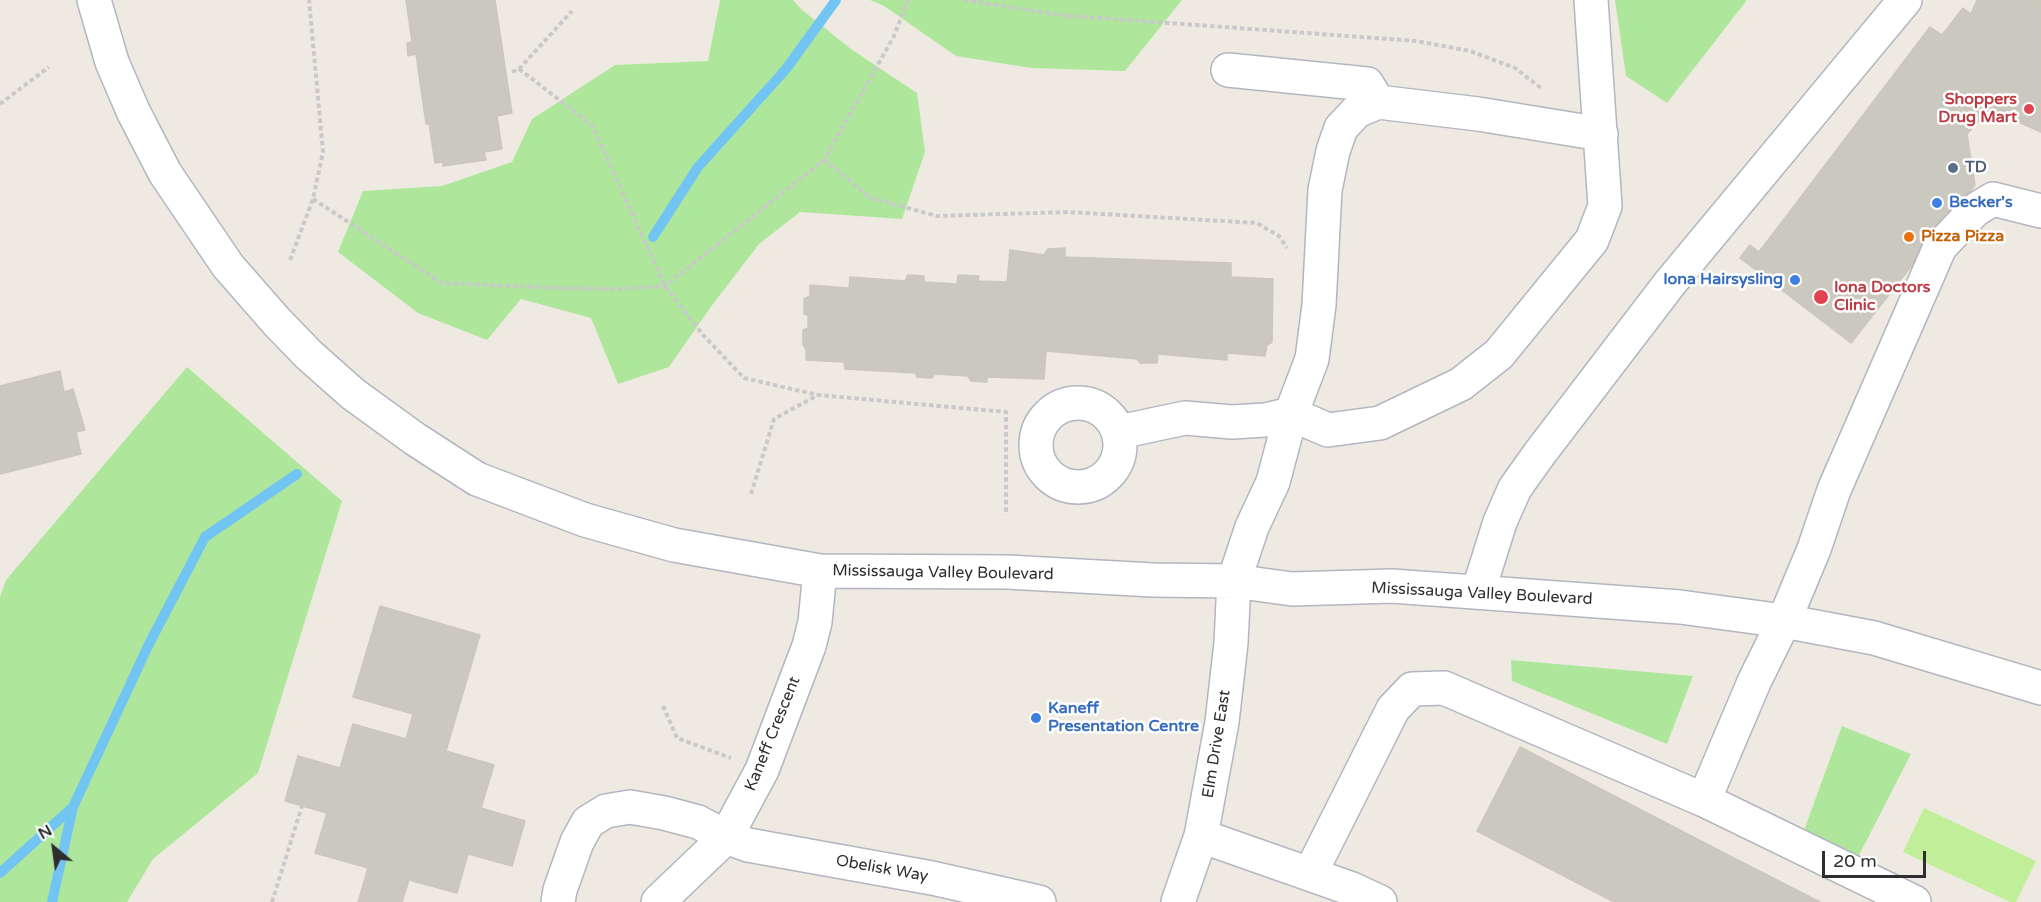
<!DOCTYPE html>
<style>
body{margin:0}
#map{position:relative;width:2041px;height:902px;overflow:hidden;background:#efeae1;font-family:"Varela Round",sans-serif}
canvas{display:block}
.north{position:absolute;left:24px;top:818px;width:60px;height:60px;-webkit-text-stroke:4px #fff;paint-order:stroke;rotate:331deg;font-size:16px;font-weight:700;line-height:24px;text-align:center;color:#2e2e2e}
.north::after{content:'';display:block;margin:auto;width:21px;height:27px;background:#2e2e2e;clip-path:polygon(50% 0,100% 100%,50% 72%,0 100%)}
.scale{position:absolute;left:1822px;top:851px;width:104px;height:27px;box-sizing:border-box;border:3px solid #2e2e2e;border-top:0;padding-left:8px;font-size:18px;line-height:21px;white-space:nowrap;color:#2e2e2e;-webkit-text-stroke:4px #fff;paint-order:stroke}
</style>
<div id="map">
<canvas width="2041" height="902"></canvas>
<div class="north">N</div>
<div class="scale">20 m</div>
</div>
<script>
const c = document.querySelector('canvas').getContext('2d');
c.lineJoin = 'round';
function fill(path, color) {
  c.fillStyle = color;
  c.fill(path, 'evenodd');
}
function toPath(rows) {
  const path = new Path2D();
  for (const r of rows) {
    if (r.length === 3) {
      path.moveTo(r[0] + r[2], r[1]);
      path.arc(r[0], r[1], r[2], 0, 2 * Math.PI);
      continue;
    }
    path.moveTo(r[0], r[1]);
    for (let i = 2; i < r.length; i += 2) path.lineTo(r[i], r[i + 1]);
  }
  return path;
}
function strokePath(path, color, width, dash) {
  c.strokeStyle = color;
  c.lineWidth = width;
  c.lineCap = dash ? 'butt' : 'round';
  c.setLineDash(dash || []);
  c.stroke(path);
}
function label(font, color, halo, rows, align = 'center') {
  c.font = font + ' "Varela Round",sans-serif';
  c.lineWidth = 5;
  c.setLineDash([]);
  c.textBaseline = 'middle';
  c.strokeStyle = halo;
  c.fillStyle = color;
  for (const [text, x, y, turn = 0] of rows) {
    c.save();
    c.translate(x, y);
    c.rotate((+turn || 0) * Math.PI / 180);
    c.textAlign = isNaN(turn) ? turn : align;
    if (halo) c.strokeText(text, 0, 0);
    c.fillText(text, 0, 0);
    c.restore();
  }
}
const green = toPath([
 [720,0,793,0,801,9,851,49,917,93,925,152,902,219,800,212,759,244,710,308,669,367,618,384,591,318,521,299,487,340,418,313,338,252,363,191,442,186,512,162,532,119,615,65,708,61],
 [870,0,1182,0,1125,71,1031,68,956,56,884,6],
 [1615,0,1747,0,1667,103,1626,76],
 [187,367,342,501,258,773,153,859,127,902,0,902,0,597,6,580],
 [1511,660,1693,676,1667,744,1512,681],
 [1842,726,1911,754,1854,865,1802,836]
]);
const pitch = toPath([
 [1924,808,2036,861,2016,902,2010,902,1903,852]
]);
const stream = toPath([
 [653,237,698,167,786,69,836,0],
 [0,873,73,807,149,644,205,537,297,474],
 [52,902,73,807]
]);
const building = toPath([
 [406,0,495,0,512,113,497,116,502,149,484,152,486,160,443,166,443,162,435,163,429,124,426,124,416,54,408,56,407,43,412,42,406,0],
 [1977,0,2041,0,2041,132,1989,109,1967,134,1975,185,1851,343,1740,258,1750,245,1759,252,1930,27,1942,35,1963,8,1971,14,1977,0],
 [1065,248,1065,257,1231,263,1231,277,1273,279,1272,342,1267,345,1265,356,1227,353,1227,360,1158,354,1157,363,1140,363,1137,359,1046,351,1044,379,987,377,987,382,971,381,968,376,935,374,932,378,917,377,916,373,845,369,844,362,806,360,806,349,803,345,803,330,808,328,808,315,804,314,804,299,810,296,810,285,849,288,850,277,905,281,908,275,924,276,924,282,957,284,958,275,979,276,978,281,1007,282,1010,250,1044,255,1048,249,1065,248],
 [60,371,64,392,73,389,85,430,76,432,81,454,0,474,0,386,60,371],
 [380,606,480,635,446,751,494,765,481,808,525,821,512,866,468,854,457,893,409,880,402,902,358,902,368,868,315,853,327,813,285,801,298,756,340,768,353,724,406,739,413,714,353,697,380,606],
 [1520,747,1724,853,1820,902,1614,902,1477,831,1520,747]
]);
const path = toPath([
 [964,0,1060,15,1416,41,1470,51,1515,68,1541,88],
 [519,69,592,125,665,286,704,336,744,378,818,395],
 [512,72,519,69,572,11],
 [0,104,49,67],
 [824,160,871,198,937,216,1068,212,1257,223,1279,236,1287,248],
 [313,199,442,283,556,288,617,289,665,286,824,160,894,36,908,0],
 [290,260,313,199,323,152,309,0],
 [751,494,774,419,818,395,1006,412,1006,515],
 [663,706,677,738,731,758],
 [272,902,302,806]
]);
const minor = toPath([
 [94,0,112,62,133,111,165,173,228,266,277,322,309,355,353,394,415,439,477,479,585,520,674,545,820,571,1007,572,1153,580,1234,581,1292,589,1392,586,1680,607,1784,621,1874,638,2041,688],
 [1228,70,1367,84,1378,102],
 [1078,445,42],
 [1119,432,1185,418,1232,422,1265,420,1291,414,1328,430,1380,423,1461,384,1499,354,1592,240,1605,206,1591,0],
 [1478,592,1500,522,1515,488,1540,453,1670,283,1905,0],
 [1704,800,1754,682,1784,621,1814,549,1834,490,1940,247,1975,210,1993,199,2041,211],
 [1201,836,1352,889,1380,902],
 [1310,874,1393,709,1412,689,1444,688,1704,800,1914,902],
 [558,902,560,890,577,842,588,822,606,811,630,807,664,813,698,822,726,837,748,845,932,878,1039,902],
 [658,902,726,837,762,770,809,646,815,622,820,571],
 [1178,902,1201,836,1222,722,1231,643,1234,581,1252,527,1273,482,1291,414,1312,359,1319,305,1325,190,1333,151,1341,128,1357,111,1378,102,1478,114,1601,134]
]);
const markers = [
 [2029,109,6,"#e0444e"],
 [1953,168,6,"#5c6f8a"],
 [1937,203,6,"#3f7fe0"],
 [1909,237,6,"#e8710a"],
 [1795,280,6,"#3f7fe0"],
 [1821,297,8,"#e0444e"],
 [1036,718,6,"#3f7fe0"]
];
const healthNames = [
 ["Shoppers",2017,100],
 ["Drug Mart",2017,118],
 ["Iona Doctors",1834,288,"left"],
 ["Clinic",1834,306,"left"]
];
const serviceNames = [
 ["TD",1965,168]
];
const shopNames = [
 ["Becker's",1949,203],
 ["Iona Hairsysling",1783,280,"right"],
 ["Kaneff",1048,709],
 ["Presentation Centre",1048,727]
];
const foodNames = [
 ["Pizza Pizza",1921,237]
];
const streetNames = [
 ["Mississauga Valley Boulevard",943,573,1],
 ["Mississauga Valley Boulevard",1482,594,3],
 ["Kaneff Crescent",773,734,-68],
 ["Elm Drive East",1217,744,-81],
 ["Obelisk Way",882,869,10]
];
fill(green, '#aee79c');
fill(pitch, '#c1ee98');
strokePath(stream, '#72c4f3', 10);
fill(building, '#cbc8bf');
strokePath(building, '#cbc7ba', 1.5);
strokePath(minor, '#b4b5c1', 36);
strokePath(path, '#c9c9c9', 4, [4.5, 3]);
strokePath(minor, '#fff', 33);
for (const [x, y, r, color] of markers) {
  const dot = new Path2D();
  dot.arc(x, y, r, 0, 2 * Math.PI);
  c.fillStyle = color;
  c.fill(dot);
  strokePath(dot, '#fff', 2);
}
label('bold 16px', '#be3a42', '#fff', healthNames, 'right');
label('bold 16px', '#4e5e75', '#fff', serviceNames, 'left');
label('bold 16px', '#366cbe', '#fff', shopNames, 'left');
label('bold 16px', '#c56008', '#fff', foodNames, 'left');
label('16px', '#2e2e2e', '#fff', streetNames);
</script>
